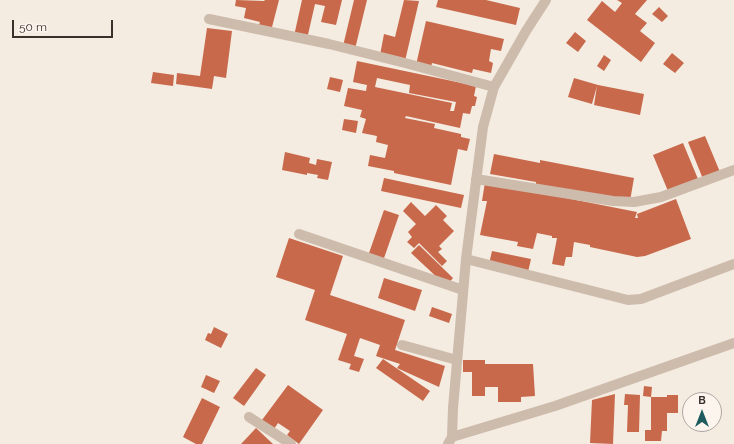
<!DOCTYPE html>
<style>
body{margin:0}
#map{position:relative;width:734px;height:444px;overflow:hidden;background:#f4ebe1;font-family:Raleway,sans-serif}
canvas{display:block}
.north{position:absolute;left:682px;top:392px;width:40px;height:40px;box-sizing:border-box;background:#fbf5ee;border:1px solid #aea6a0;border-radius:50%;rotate:0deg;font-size:11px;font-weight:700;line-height:16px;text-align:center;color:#3b302b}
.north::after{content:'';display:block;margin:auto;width:14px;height:18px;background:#1f5a5e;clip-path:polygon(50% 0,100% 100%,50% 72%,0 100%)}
.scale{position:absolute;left:12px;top:20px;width:101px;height:18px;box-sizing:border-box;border:2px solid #3b302b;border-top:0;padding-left:5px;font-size:12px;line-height:14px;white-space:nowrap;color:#3b302b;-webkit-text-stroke:3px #fbf5ee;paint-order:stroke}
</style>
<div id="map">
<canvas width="734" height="444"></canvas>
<div class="north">B</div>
<div class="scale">50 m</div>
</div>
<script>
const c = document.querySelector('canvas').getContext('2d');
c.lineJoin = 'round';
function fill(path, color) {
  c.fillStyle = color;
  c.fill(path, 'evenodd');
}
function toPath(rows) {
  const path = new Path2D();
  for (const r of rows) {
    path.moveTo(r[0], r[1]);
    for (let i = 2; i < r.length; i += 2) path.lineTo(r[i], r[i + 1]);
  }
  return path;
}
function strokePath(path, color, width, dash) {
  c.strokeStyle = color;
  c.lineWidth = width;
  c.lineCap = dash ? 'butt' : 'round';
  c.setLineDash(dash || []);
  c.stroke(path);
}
const building = toPath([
 [236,0,264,1,265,0,279,0,271,31,258,28,260,22,244,18,246,8,235,6],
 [302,0,342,0,336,25,321,22,325,6,315,4,307,39,294,36],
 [354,0,367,0,355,49,343,46],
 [404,0,419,1,405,61,380,55,384,34,395,37],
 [438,0,486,0,520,8,516,25,436,7],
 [617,0,647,0,635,14,647,23,640,31,655,43,641,62,587,20,602,1,615,12,622,3],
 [659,7,668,16,662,22,652,14],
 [426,21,504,39,501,51,491,49,489,61,493,63,491,73,473,69,472,73,432,63,431,68,416,65],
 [207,28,232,31,226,78,214,76,212,89,176,84,177,73,200,76],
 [575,32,586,41,578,52,566,43],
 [672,53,684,63,675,73,663,64],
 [604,55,611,60,604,71,597,66],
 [357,61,476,86,474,96,477,97,475,106,472,106,470,114,463,113,460,128,406,116,405,118,435,124,434,128,461,134,461,137,470,139,467,151,458,149,451,185,394,173,394,171,368,166,370,155,385,158,388,145,376,142,377,136,362,133,366,119,360,117,362,110,344,106,348,88,366,91,367,85,353,82],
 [377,78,410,85,409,93,456,102,454,111,450,111,452,103,375,87],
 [153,72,174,75,173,86,151,83],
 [330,77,343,80,340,92,327,89],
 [574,78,598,85,644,94,640,115,594,105,597,86,592,104,568,97],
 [344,119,358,121,356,133,342,130],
 [705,136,720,172,703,179,688,142],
 [683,143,698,179,668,191,653,155],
 [285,152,310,158,309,163,316,165,317,159,332,162,328,180,317,178,318,175,307,173,307,175,282,170],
 [494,154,540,163,540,160,634,178,630,201,536,186,536,182,490,174],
 [384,178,464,195,461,208,381,191],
 [485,182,637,212,635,218,638,218,637,214,676,199,691,239,645,256,637,257,590,247,590,245,574,242,572,257,566,257,564,266,552,264,557,238,552,238,552,236,537,233,533,249,517,246,518,242,480,235,487,201,482,201],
 [411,202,425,216,436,205,447,216,443,220,454,231,439,246,442,249,438,252,447,261,442,266,419,243,414,248,407,242,412,237,408,232,416,224,403,211],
 [384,210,399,215,383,261,368,256],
 [289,238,343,256,330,295,405,320,395,350,445,366,439,387,397,368,400,364,376,356,380,345,360,338,354,356,364,359,359,372,349,369,351,364,338,360,347,334,305,320,315,290,276,277],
 [419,245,453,278,448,284,442,282,411,253],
 [492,251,531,259,528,272,489,264],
 [384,278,422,290,415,311,378,298],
 [432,307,452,314,449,323,429,316],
 [214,327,228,334,221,348,205,340,208,333,211,334],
 [383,359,430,391,423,401,376,368],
 [463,360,485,360,485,364,533,364,535,396,521,397,521,402,498,402,498,387,485,387,485,396,472,396,472,372,463,372],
 [256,368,266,375,244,406,233,398],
 [206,375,220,381,214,393,201,387],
 [288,385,323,410,299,444,287,435,290,431,278,423,274,429,262,420],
 [644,386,652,387,651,397,643,396],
 [615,394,613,444,590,443,592,400],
 [625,394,640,395,639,432,627,432,628,405,624,405],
 [667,395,678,395,678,413,667,413,667,431,662,431,661,441,645,441,645,430,651,430,651,397,667,397],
 [202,398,220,407,202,444,196,444,183,437],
 [256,428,273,444,241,444]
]);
const minor = toPath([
 [209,19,329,44,405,63,494,87],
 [476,179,613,201,634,202,661,197,734,170],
 [299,234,463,290],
 [466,259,628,300,641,299,734,264],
 [402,345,457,360],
 [249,417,291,444],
 [452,437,555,406,734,343],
 [448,444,452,437,453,408,466,259,483,127,494,87,526,31,546,0]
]);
fill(building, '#c8694b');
strokePath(minor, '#cdbbac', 10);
</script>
